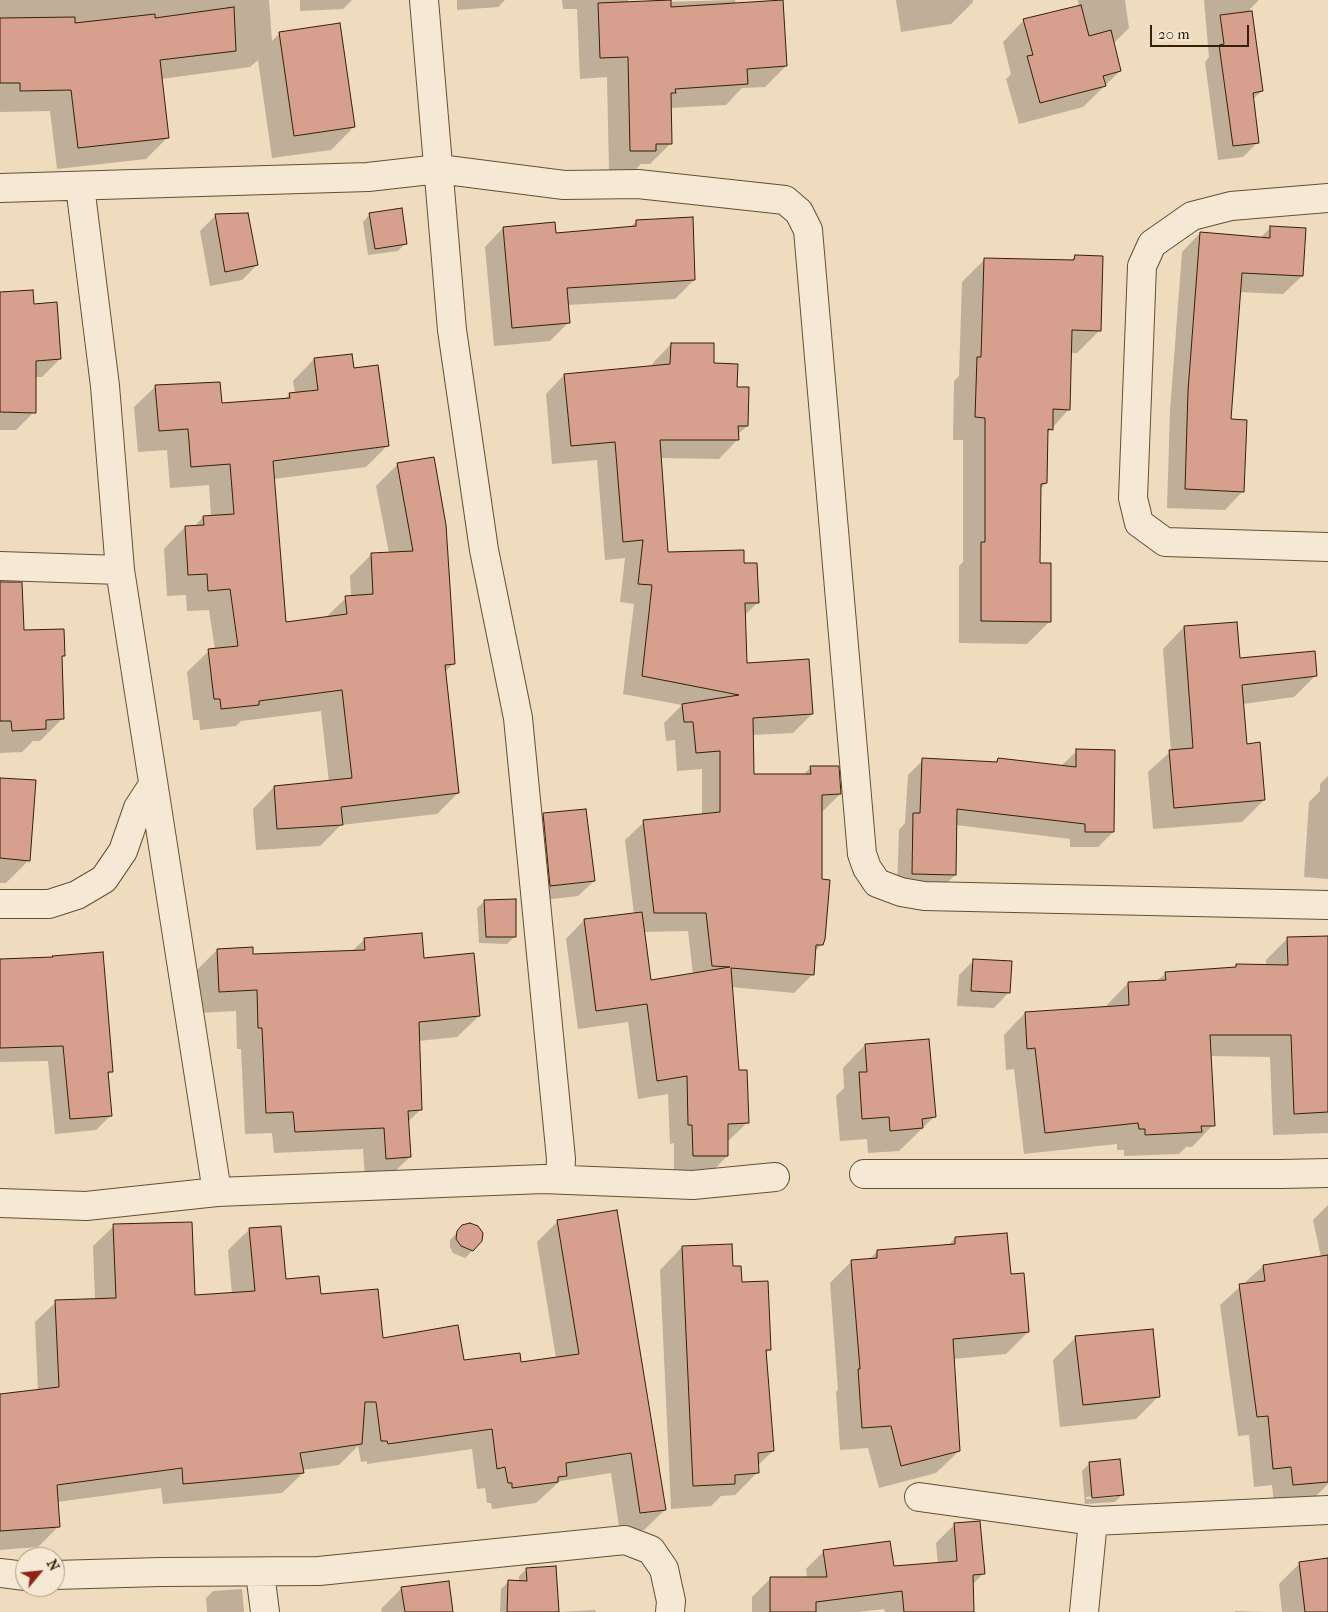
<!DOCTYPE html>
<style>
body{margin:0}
#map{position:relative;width:1328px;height:1612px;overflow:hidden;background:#efdbbe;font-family:"IM FELL French Canon",serif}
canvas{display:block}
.north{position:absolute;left:15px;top:1547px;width:50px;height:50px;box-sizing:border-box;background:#f5e8d5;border:1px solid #a79881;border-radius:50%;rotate:62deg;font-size:14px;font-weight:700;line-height:20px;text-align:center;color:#332104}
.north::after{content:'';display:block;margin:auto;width:18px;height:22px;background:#8f2418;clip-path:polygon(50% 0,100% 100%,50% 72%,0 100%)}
.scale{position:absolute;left:1150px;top:25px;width:99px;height:22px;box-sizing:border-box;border:2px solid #332104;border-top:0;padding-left:6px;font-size:15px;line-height:18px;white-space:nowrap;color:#332104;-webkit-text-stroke:4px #f5e8d5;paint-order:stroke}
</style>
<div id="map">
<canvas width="1328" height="1612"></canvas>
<div class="north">N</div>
<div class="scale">20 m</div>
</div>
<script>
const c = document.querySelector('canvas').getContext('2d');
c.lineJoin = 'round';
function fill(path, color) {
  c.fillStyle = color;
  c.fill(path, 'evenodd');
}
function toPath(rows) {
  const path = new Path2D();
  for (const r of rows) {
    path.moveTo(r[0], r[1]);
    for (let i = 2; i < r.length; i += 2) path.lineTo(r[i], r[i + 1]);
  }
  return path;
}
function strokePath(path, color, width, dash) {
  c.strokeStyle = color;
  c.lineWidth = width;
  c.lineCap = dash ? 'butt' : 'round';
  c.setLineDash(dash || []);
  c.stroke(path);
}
const shadow = toPath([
 [0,0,269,0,272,41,280,33,354,127,331,150,272,158,258,60,250,67,161,79,168,137,146,159,57,169,50,111,0,112],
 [300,0,352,0,343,9,300,11],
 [457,0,505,0,498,7,457,10],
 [562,0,628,0,628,3,735,0,736,4,786,66,765,87,742,88,726,105,670,108,671,143,650,164,641,164,634,171,609,172,607,77,580,79,577,9,563,9],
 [896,0,973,0,973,2,951,24,901,32],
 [1078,0,1125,0,1129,28,1113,44,1120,71,1083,107,1019,124,1006,79,1011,74,1003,42,1024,20,1079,7],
 [1204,0,1259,0,1250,9,1262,91,1252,100,1258,142,1243,157,1218,160,1205,62,1209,57],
 [247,214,257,265,242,280,210,286,200,231,215,216],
 [370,214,406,243,398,251,368,255,363,222],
 [637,221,694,280,675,299,567,305,569,322,550,341,494,346,485,247,503,228,555,234,629,228],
 [1271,227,1302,276,1283,294,1239,292,1230,420,1243,491,1225,510,1167,508,1170,411,1182,252,1200,233,1260,238],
 [1075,256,1100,330,1077,353,1070,353,1069,409,1046,435,1046,483,1040,489,1039,565,1050,621,1027,644,959,643,959,566,963,562,963,440,953,440,954,381,959,376,962,282,985,259,1070,262],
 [0,294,60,359,42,377,35,377,34,412,16,430,0,430],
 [671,344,712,365,736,388,747,426,737,435,737,440,719,459,660,458,666,553,743,564,758,602,745,615,746,664,812,714,793,733,752,735,753,775,803,775,811,767,840,794,821,813,822,944,815,951,813,974,794,993,731,987,738,1071,747,1123,727,1142,727,1156,709,1175,674,1174,674,1143,670,1144,668,1094,638,1099,628,1022,578,1029,566,939,584,920,634,914,625,840,644,822,702,815,702,769,677,771,675,740,666,741,664,723,682,705,623,694,634,604,620,602,625,558,605,560,597,460,552,464,546,394,564,375,652,367,653,363],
 [688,931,693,975,650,982,644,932],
 [314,359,353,369,387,446,366,467,274,479,285,623,325,618,346,598,351,597,350,576,372,554,389,553,376,486,398,464,454,663,444,673,458,793,437,814,341,825,320,846,256,850,253,809,274,787,329,782,321,711,241,721,236,726,200,730,199,720,193,720,187,672,209,651,215,650,209,610,187,611,186,595,167,596,164,549,185,527,194,527,203,517,211,516,209,485,170,488,167,450,138,452,134,407,156,386,221,404,284,400,290,394,295,394,293,381],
 [0,627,23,632,64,655,60,659,63,718,40,741,33,741,22,752,0,753],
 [1184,627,1239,659,1315,676,1294,697,1243,704,1246,745,1264,800,1242,822,1153,829,1148,772,1171,751,1163,649],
 [1077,751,1113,832,1098,847,1070,847,1070,839,956,825,955,875,940,890,897,889,899,830,905,823,908,775,923,760,994,763,998,759,1061,766],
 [1328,776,1328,879,1304,877,1309,802,1320,791,1320,784],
 [0,779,29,860,6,883,0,883],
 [544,815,594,881,578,896,535,901,528,830],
 [485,901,515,936,507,944,479,943,477,908],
 [1288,938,1328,938,1328,1133,1273,1135,1270,1057,1210,1056,1213,1125,1192,1147,1186,1147,1179,1154,1124,1156,1124,1150,1117,1150,1117,1144,1024,1154,1014,1069,1006,1070,1004,1035,1025,1013,1107,1007,1107,1005,1128,983,1157,981,1166,973,1234,968,1237,966,1266,966,1266,960],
 [365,939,423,959,479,1016,457,1037,418,1041,420,1110,407,1123,410,1157,388,1178,365,1180,363,1149,274,1153,272,1133,245,1134,241,1049,237,1049,236,1011,198,1013,196,971,217,950,252,955,351,952],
 [53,957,112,1071,107,1076,111,1115,96,1130,55,1134,48,1061,0,1062,0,960],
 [974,960,1009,992,994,1008,957,1006,959,975],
 [865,1045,934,1117,899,1151,868,1153,867,1139,840,1141,836,1096,844,1088,843,1068],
 [1328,1205,1328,1484,1311,1501,1274,1504,1272,1485,1254,1487,1249,1435,1238,1436,1220,1305,1263,1266,1321,1257,1313,1220],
 [558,1221,665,1510,644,1530,620,1533,611,1473,560,1481,536,1503,492,1509,491,1503,487,1503,485,1488,477,1489,472,1449,367,1464,367,1461,361,1462,358,1446,339,1465,302,1470,303,1473,282,1493,163,1504,161,1488,57,1502,59,1526,38,1547,0,1550,0,1395,38,1391,35,1322,56,1302,95,1300,93,1246,114,1226,194,1297,232,1294,228,1250,249,1230,284,1280,320,1295,381,1339,463,1362,520,1363,556,1358,537,1242],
 [463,1226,472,1251,465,1258,453,1253,450,1247,450,1240],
 [955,1238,1010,1275,1028,1332,1006,1354,953,1359,959,1451,936,1473,879,1488,868,1448,840,1450,836,1392,838,1390,830,1283,852,1261,869,1260,877,1251,948,1246],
 [682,1247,732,1267,770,1349,765,1354,773,1451,757,1466,758,1472,735,1495,721,1496,711,1506,671,1509,660,1270],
 [1076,1337,1159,1396,1136,1419,1060,1427,1053,1360],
 [1090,1463,1123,1494,1115,1502,1085,1504,1082,1471],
 [1116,1494,1116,1497,1086,1499,1086,1497],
 [954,1525,984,1573,972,1585,973,1612,885,1612,884,1609,858,1612,752,1612,752,1597,770,1579,807,1578,806,1569,824,1551,893,1568,938,1564,936,1543],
 [1328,1560,1328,1612,1282,1612,1279,1584,1300,1563],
 [527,1569,557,1612,595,1610,596,1612,500,1612,501,1589,509,1581,519,1582,519,1576],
 [402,1588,451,1612,382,1612,381,1609],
 [242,1589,244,1612,207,1612,206,1598,213,1591],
 [1236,1611,1265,1612,1234,1612]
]);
const building = toPath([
 [671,0,671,7,783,0,787,66,747,69,748,84,675,89,676,93,671,93,672,144,656,144,656,151,630,151,628,57,600,58,598,3,671,0],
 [1081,5,1089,36,1111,30,1121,71,1103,76,1106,86,1040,103,1027,56,1033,55,1023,19,1081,5],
 [234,7,236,51,160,60,169,138,78,148,71,90,20,91,20,83,0,83,0,18,75,17,75,23,155,14,155,18,234,7],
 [1252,11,1263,91,1253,93,1259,143,1233,146,1219,45,1224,44,1220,15,1252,11],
 [340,23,355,127,294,136,279,32,340,23],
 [402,208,407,244,375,249,369,213,402,208],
 [248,213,258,265,225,272,215,214,248,213],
 [693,217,695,280,567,288,570,323,512,328,503,227,555,222,556,233,636,226,636,220,693,217],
 [1270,226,1306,228,1303,276,1242,273,1231,419,1247,420,1244,492,1185,489,1188,391,1200,232,1270,238,1270,226],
 [1075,255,1103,256,1101,331,1072,330,1070,410,1053,409,1053,430,1048,429,1047,483,1041,484,1040,563,1051,563,1051,622,981,621,981,542,985,542,985,418,975,417,977,357,981,357,984,258,1074,260,1075,255],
 [33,290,34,304,57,302,61,359,36,361,36,413,0,412,0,292,33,290],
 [671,343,714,343,714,363,738,364,737,387,749,387,748,426,738,426,739,440,660,440,668,552,744,550,744,563,757,563,759,603,745,603,747,663,809,659,813,714,753,718,754,774,811,774,810,766,839,766,841,794,822,795,822,879,830,880,825,939,823,945,816,945,814,975,731,968,739,1070,747,1070,749,1123,728,1124,728,1156,693,1156,692,1125,688,1125,687,1076,657,1081,647,1004,596,1011,584,919,642,912,651,980,730,967,712,966,706,913,654,913,643,820,720,812,720,751,696,753,693,722,684,722,682,704,739,695,642,676,652,585,638,584,643,540,623,542,615,442,571,446,564,374,670,364,671,343],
 [352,354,354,368,378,365,389,446,273,461,286,622,347,614,345,596,373,594,371,553,413,551,397,463,434,457,446,525,455,664,445,665,459,793,341,807,343,825,277,829,274,786,352,778,342,690,259,701,259,705,221,709,220,699,214,699,208,649,238,646,230,589,208,591,207,574,188,575,185,526,204,525,203,516,234,514,230,464,191,467,188,429,159,431,155,385,220,382,222,403,290,398,289,393,318,390,314,358,352,354],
 [0,582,22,582,24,630,64,629,65,656,62,656,64,719,46,720,46,729,12,731,11,721,0,721,0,582],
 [1237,622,1240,658,1315,651,1317,676,1242,685,1247,744,1260,742,1265,800,1174,808,1169,750,1193,748,1184,626,1237,622],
 [1076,749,1115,750,1114,832,1085,832,1085,824,957,809,956,875,912,874,913,813,920,813,922,758,997,762,998,758,1076,767,1076,749],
 [0,778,36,780,30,861,0,858,0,778],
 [586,809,595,881,550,886,543,813,586,809],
 [516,899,516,937,486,937,484,900,516,899],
 [422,933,424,958,474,953,480,1016,419,1022,422,1110,408,1111,411,1157,386,1159,384,1128,295,1132,293,1112,266,1113,262,1028,258,1028,257,990,219,992,217,949,253,947,253,954,365,950,364,938,422,933],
 [1328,936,1328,1112,1294,1114,1291,1035,1210,1035,1215,1126,1201,1126,1202,1132,1145,1135,1145,1129,1139,1129,1138,1123,1045,1133,1035,1048,1027,1049,1025,1012,1129,1005,1128,982,1166,980,1165,972,1236,967,1236,964,1288,965,1287,937,1328,936],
 [103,952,113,1072,108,1072,112,1116,70,1119,63,1046,0,1048,0,959,53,957,52,956,103,952],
 [973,959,1012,961,1010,993,971,991,973,959],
 [929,1039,936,1117,922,1119,923,1128,890,1131,889,1117,862,1119,859,1072,867,1072,865,1044,929,1039],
 [617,1210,666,1510,640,1513,631,1453,566,1463,567,1476,558,1477,558,1482,512,1488,512,1483,508,1483,505,1467,497,1469,492,1429,388,1444,387,1441,381,1441,376,1402,365,1402,362,1444,300,1453,304,1473,183,1484,182,1468,57,1485,60,1527,0,1531,0,1394,59,1387,55,1300,116,1298,113,1224,192,1222,195,1295,255,1291,249,1228,281,1226,286,1279,319,1276,321,1294,378,1289,383,1338,458,1325,464,1360,520,1353,521,1362,579,1354,557,1220,617,1210],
 [470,1223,478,1226,483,1233,482,1241,473,1251,461,1246,456,1239,457,1231,462,1225,470,1223],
 [1007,1233,1011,1274,1024,1273,1029,1332,953,1339,960,1451,901,1466,891,1426,862,1428,858,1369,860,1369,851,1260,877,1258,877,1250,955,1244,955,1237,1007,1233],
 [732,1244,733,1266,741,1266,742,1282,768,1281,771,1350,766,1350,774,1451,758,1453,759,1473,735,1475,735,1484,693,1486,682,1246,732,1244],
 [1328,1255,1328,1482,1293,1485,1291,1467,1273,1469,1268,1416,1257,1417,1239,1284,1265,1281,1263,1265,1328,1255],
 [1153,1329,1160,1397,1083,1405,1075,1336,1153,1329],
 [1120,1459,1124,1495,1092,1498,1089,1462,1120,1459],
 [980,1521,985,1574,973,1575,974,1612,904,1612,902,1591,816,1602,816,1612,770,1612,770,1577,827,1577,823,1550,890,1541,894,1566,957,1561,954,1523,980,1521],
 [1328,1558,1328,1612,1305,1612,1299,1562,1328,1558],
 [556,1566,559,1612,507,1612,508,1580,527,1581,526,1568,556,1566],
 [449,1581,453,1612,405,1612,401,1587,449,1581]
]);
const minor = toPath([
 [424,0,452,330,484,550,518,718,561,1159,560,1178],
 [0,188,368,177,439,169,564,185,638,184,785,200,799,212,808,230,862,854,867,868,877,883,901,892,924,896,1328,905],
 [1328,198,1231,206,1192,216,1152,244,1142,266,1133,498,1139,523,1165,542,1328,547],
 [0,566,120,570,105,386,80,186],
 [120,570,217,1192],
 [0,904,49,904,77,895,104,879,123,851,138,808,153,785],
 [864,1174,1281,1174,1328,1173],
 [0,1203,86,1206,217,1192,543,1179,693,1185,775,1177],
 [919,1497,1093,1521],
 [0,1573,25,1576],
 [260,1573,265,1612],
 [55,1575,160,1572,319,1571,625,1540,651,1550,664,1569,671,1601,670,1612],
 [1084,1612,1093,1521,1328,1510]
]);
fill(shadow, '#0003');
fill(building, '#d79f8e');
strokePath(building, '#332104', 1);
strokePath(minor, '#625032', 30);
strokePath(minor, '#f5e8d5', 28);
</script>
